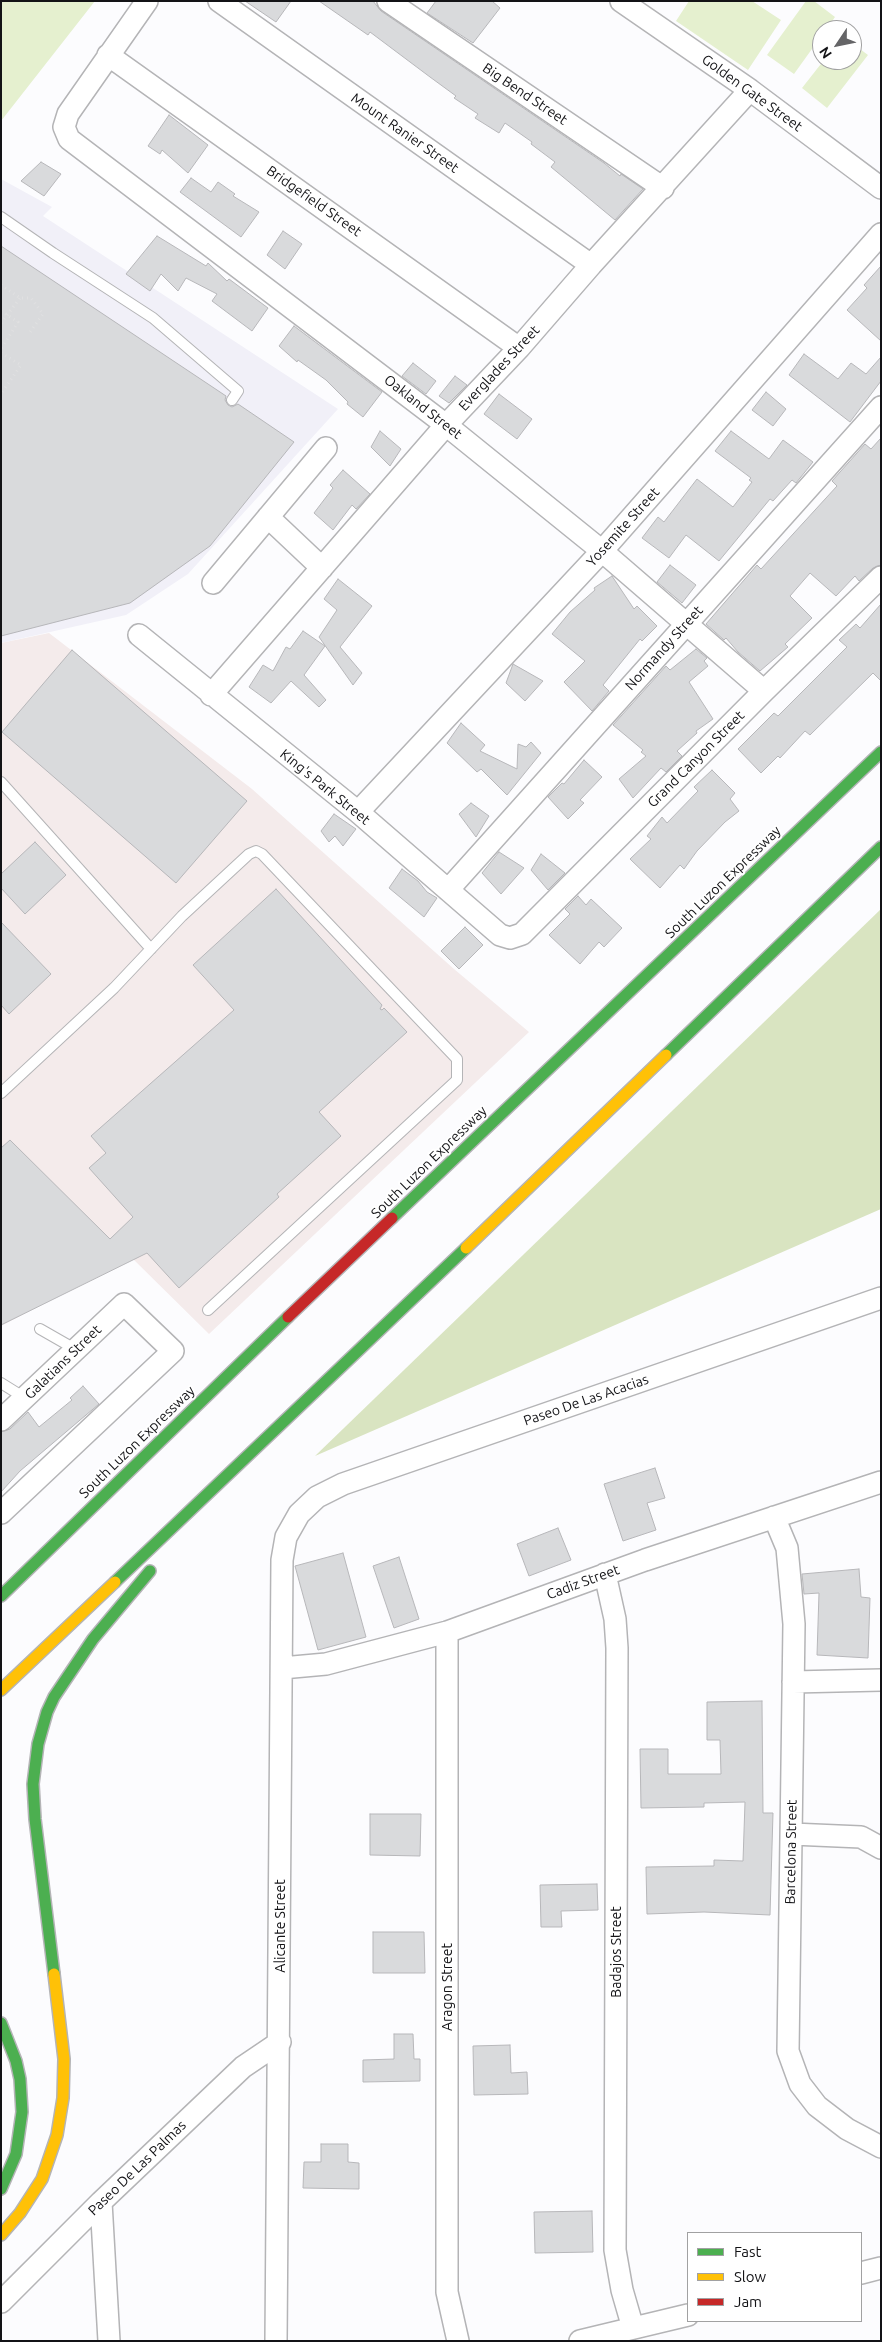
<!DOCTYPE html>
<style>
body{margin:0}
#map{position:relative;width:882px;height:2342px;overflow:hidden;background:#fcfcfe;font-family:Ubuntu,sans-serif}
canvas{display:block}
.frame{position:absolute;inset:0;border:2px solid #131316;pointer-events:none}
.legend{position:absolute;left:687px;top:2232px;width:175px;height:90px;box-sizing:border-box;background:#fff;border:1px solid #a1a1a2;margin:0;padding:6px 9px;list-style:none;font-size:15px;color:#131316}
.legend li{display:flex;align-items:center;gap:10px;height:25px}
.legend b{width:25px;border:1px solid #a1a1a2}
.north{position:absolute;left:812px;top:20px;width:50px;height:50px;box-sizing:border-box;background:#fff;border:1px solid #a1a1a2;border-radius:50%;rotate:236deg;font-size:14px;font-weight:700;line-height:20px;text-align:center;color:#131316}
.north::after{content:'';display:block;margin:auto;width:18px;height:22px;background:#656567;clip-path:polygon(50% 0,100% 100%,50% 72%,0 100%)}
</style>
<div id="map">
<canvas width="882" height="2342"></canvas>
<div class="frame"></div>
<ul class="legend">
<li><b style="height:6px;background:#4caf50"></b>Fast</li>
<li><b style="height:6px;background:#ffc107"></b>Slow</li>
<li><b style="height:6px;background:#c62828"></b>Jam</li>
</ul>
<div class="north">N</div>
</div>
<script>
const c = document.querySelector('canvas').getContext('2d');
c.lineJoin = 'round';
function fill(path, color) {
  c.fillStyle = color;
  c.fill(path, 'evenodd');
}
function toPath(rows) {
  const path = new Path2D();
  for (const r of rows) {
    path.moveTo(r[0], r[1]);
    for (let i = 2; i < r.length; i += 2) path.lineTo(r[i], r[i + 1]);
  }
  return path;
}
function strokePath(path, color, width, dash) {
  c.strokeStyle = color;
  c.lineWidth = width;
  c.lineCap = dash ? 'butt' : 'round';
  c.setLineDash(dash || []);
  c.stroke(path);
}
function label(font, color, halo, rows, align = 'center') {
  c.font = font + ' Ubuntu,sans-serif';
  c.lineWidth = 4;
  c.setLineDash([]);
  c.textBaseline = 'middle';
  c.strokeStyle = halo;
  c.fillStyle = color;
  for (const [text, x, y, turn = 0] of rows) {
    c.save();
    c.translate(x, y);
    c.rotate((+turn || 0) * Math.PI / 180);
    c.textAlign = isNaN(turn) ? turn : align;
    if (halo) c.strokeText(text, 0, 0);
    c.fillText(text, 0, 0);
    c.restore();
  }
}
const commercial = toPath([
 [1,179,52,207,43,216,338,409,188,574,126,615,1,643]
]);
const industrial = toPath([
 [49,633,252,789,454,969,529,1032,209,1334,132,1258,1,1326,1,643]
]);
const green = toPath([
 [1,1,95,1,1,121],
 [689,1,752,1,781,20,748,70,676,21],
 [806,1,814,1,835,17,826,30,822,30,822,35,794,74,767,55],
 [852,43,868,55,827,108,802,88,824,60,852,60]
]);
const forest = toPath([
 [881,909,881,1209,315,1456]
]);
const building = toPath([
 [245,1,291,1,276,22,245,1],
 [319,1,373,1,381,11,604,163,620,176,621,174,643,189,615,220,551,167,555,162,531,144,532,142,505,123,499,133,475,118,478,114,454,98,456,96,430,77,370,32,368,35,319,1],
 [436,1,492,1,500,8,473,43,427,13,436,1],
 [169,115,208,145,188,173,162,150,160,154,148,146,169,115],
 [41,162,61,174,44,196,21,181,41,162],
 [191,178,211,192,218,182,235,194,233,196,259,212,241,237,180,192,191,178],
 [283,231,302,244,285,269,267,255,283,231],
 [157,236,206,266,208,263,227,281,229,279,268,308,252,331,212,301,217,294,186,278,178,291,161,274,150,291,126,274,157,236],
 [1,246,226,396,225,400,228,405,232,407,238,404,294,442,210,546,130,603,1,636,1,246],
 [881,266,881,341,847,310,867,288,864,285,881,266],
 [294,326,382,392,363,417,347,404,348,402,326,380,298,360,297,362,279,346,294,326],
 [804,354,838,379,851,363,866,374,881,357,881,381,850,422,789,375,804,354],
 [413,363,436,381,426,394,402,376,413,363],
 [455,376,467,385,449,403,439,396,455,376],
 [766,392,786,409,773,426,752,410,766,392],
 [499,394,532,419,517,439,484,414,499,394],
 [380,431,401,449,390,466,371,447,380,431],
 [731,431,769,459,783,440,813,462,796,483,792,480,773,501,770,499,719,561,686,535,669,558,642,538,658,517,664,522,697,479,733,507,752,482,749,480,751,478,715,451,731,431],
 [881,438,881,565,873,568,859,581,855,576,836,596,810,573,790,596,812,618,785,644,788,647,760,671,738,652,726,638,724,640,706,624,757,565,761,569,837,486,832,481,865,444,871,449,881,438],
 [343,470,370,494,356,509,352,505,333,530,314,513,333,488,330,485,343,470],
 [670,565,696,585,682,603,657,582,670,565],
 [612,576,634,609,637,606,657,626,642,641,640,639,603,685,609,691,592,711,564,682,585,661,552,634,570,612,595,590,594,588,612,576],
 [338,579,372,606,340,647,362,673,353,685,319,637,337,610,324,599,338,579],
 [881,604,881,681,873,673,810,735,805,731,780,758,778,756,761,773,738,749,774,713,778,716,847,647,839,640,856,624,860,628,881,604],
 [303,631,325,646,304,675,326,700,319,707,291,681,271,703,249,687,263,665,273,671,286,647,290,649,303,631],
 [696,649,707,658,704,661,708,666,689,682,713,719,696,731,697,733,677,751,682,756,666,772,661,768,633,798,619,779,646,756,641,752,643,750,613,725,666,666,670,670,696,649],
 [72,650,247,801,176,883,2,732,72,650],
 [513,664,543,681,525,701,506,683,513,664],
 [461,723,485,745,480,751,517,769,518,744,526,747,531,742,541,753,507,795,481,769,477,772,447,743,461,723],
 [584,760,602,777,580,800,584,803,568,819,548,797,562,783,564,784,584,760],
 [712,770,735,793,730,799,739,811,725,822,697,851,684,869,680,865,660,888,630,859,651,839,647,836,662,817,667,823,698,791,694,787,712,770],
 [471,803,489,816,476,837,459,814,471,803],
 [334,814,356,829,343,846,335,836,329,842,321,831,334,814],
 [35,842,66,875,25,914,1,888,1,874,35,842],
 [499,852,524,868,501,894,482,873,499,852],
 [541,854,565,873,548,890,531,870,541,854],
 [402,869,418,881,427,892,437,898,424,917,389,888,402,869],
 [276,889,382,1005,380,1009,382,1010,384,1008,407,1032,319,1112,341,1136,277,1194,279,1197,179,1288,147,1253,1,1325,1,1148,10,1140,110,1239,133,1217,89,1168,106,1153,91,1136,234,1010,193,965,276,889],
 [578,896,586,905,591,899,622,928,604,947,599,942,580,964,549,935,570,914,565,909,578,896],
 [1,922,51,974,9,1014,1,1005,1,922],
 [465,927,483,945,459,969,441,951,465,927],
 [83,1386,99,1404,20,1471,1,1492,1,1432,10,1429,28,1412,39,1427,72,1400,70,1398,83,1386],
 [655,1468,665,1498,647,1503,656,1530,623,1541,604,1484,655,1468],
 [558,1528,571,1560,529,1576,517,1544,558,1528],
 [343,1553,366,1637,318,1650,295,1566,343,1553],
 [399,1557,419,1619,394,1628,373,1566,399,1557],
 [859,1569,861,1597,870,1598,868,1658,817,1655,819,1593,804,1594,802,1574,859,1569],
 [762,1701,763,1813,773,1813,770,1915,704,1912,647,1914,646,1867,714,1866,714,1860,743,1861,745,1802,704,1803,704,1807,641,1808,640,1749,668,1749,668,1774,721,1774,720,1740,707,1740,707,1702,762,1701],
 [370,1814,421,1814,420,1856,370,1855,370,1814],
 [597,1884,598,1910,561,1911,562,1927,541,1927,540,1885,597,1884],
 [373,1932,424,1932,425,1973,373,1973,373,1932],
 [394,2034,413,2034,414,2059,420,2059,420,2081,363,2082,363,2060,394,2059,394,2034],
 [510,2045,511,2073,527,2072,528,2094,474,2095,473,2046,510,2045],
 [321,2144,348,2144,348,2162,359,2163,359,2189,303,2188,304,2162,321,2162,321,2144],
 [592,2211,593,2252,535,2253,534,2212,592,2211]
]);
const path = toPath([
 [1,285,20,298,31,298,43,314,28,335],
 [1,311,18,322,1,349],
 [1,323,20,298],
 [1,353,21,365,1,394]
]);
const lane = toPath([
 [1,217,53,253,153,318,238,391,232,400],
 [1,782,151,949],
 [1,1093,114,988,182,916,249,854,256,851,262,854,457,1059,457,1080,208,1310],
 [40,1329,75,1349],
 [1,1383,25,1398]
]);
const street = toPath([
 [147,1,68,114,64,127,69,139,446,425,602,551,764,691],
 [219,1,591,265],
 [388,1,663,188],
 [621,1,750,90,881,188],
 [108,55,519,348],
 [268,517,322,568],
 [213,583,326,448],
 [139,635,358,812,500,935,510,938,522,934,764,691,881,577],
 [211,695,446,425,519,348,591,265,750,90],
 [358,812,602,551,881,234],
 [448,890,881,407],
 [1,1420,124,1304,173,1351,1,1513],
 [774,1517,787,1548,794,1624,788,2051,800,2084,817,2106,847,2129,881,2147],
 [605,1574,615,1619,617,1648,615,2250,622,2290,633,2328],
 [447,1632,447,2292,458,2341],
 [282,1668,326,1664,447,1632,645,1560,881,1482],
 [793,1682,881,1680],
 [792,1834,861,1837,881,1848],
 [101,2202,109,2341],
 [861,2273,881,2268],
 [1,2302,101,2202,243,2067,280,2042],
 [276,2341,282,1560,286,1537,299,1514,317,1497,343,1484,881,1298],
 [580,2341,688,2315]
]);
const fast = toPath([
 [666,1055,881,847],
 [392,1218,881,752],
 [115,1582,466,1248],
 [1,1596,288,1317],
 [54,1974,35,1819,33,1784,38,1744,47,1712,54,1697,93,1639,150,1571],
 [1,2023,16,2061,20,2079,22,2112,16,2154,1,2189]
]);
const slow = toPath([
 [466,1248,666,1055],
 [1,1690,115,1582],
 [1,2235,20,2213,42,2179,57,2135,63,2098,64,2059,54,1974]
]);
const jam = toPath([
 [288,1317,392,1218]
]);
const streetNames = [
 ["Golden Gate Street",752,93,36],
 ["Big Bend Street",525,94,34],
 ["Mount Ranier Street",405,133,35],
 ["Bridgefield Street",314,201,35],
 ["Everglades Street",499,368,-47],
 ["Oakland Street",423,407,38],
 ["Yosemite Street",623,527,-48],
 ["Normandy Street",664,648,-48],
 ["Grand Canyon Street",696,759,-45],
 ["King's Park Street",325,787,39],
 ["South Luzon Expressway",723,882,-44],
 ["South Luzon Expressway",429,1162,-44],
 ["Galatians Street",63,1362,-44],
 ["Paseo De Las Acacias",586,1400,-19],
 ["South Luzon Expressway",137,1442,-44],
 ["Cadiz Street",583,1582,-20],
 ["Barcelona Street",791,1852,-89],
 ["Alicante Street",280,1926,-90],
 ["Badajos Street",616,1952,-90],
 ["Aragon Street",447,1987,-90],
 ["Paseo De Las Palmas",137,2168,-44]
];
fill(commercial, '#f1f0f8');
fill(industrial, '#f4ebeb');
fill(green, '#e5f0cf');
fill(forest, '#d9e4c1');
fill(building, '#d9dadc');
strokePath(building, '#b7b7ba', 1);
strokePath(lane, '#b4b4b6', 12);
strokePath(street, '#b4b4b6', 24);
strokePath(fast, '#b4b4b6', 14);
strokePath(slow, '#b4b4b6', 14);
strokePath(jam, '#b4b4b6', 14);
strokePath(path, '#e0e0e1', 3, [1, 4]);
strokePath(lane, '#fff', 10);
strokePath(street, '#fff', 21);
strokePath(fast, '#4caf50', 11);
strokePath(slow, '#ffc107', 11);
strokePath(jam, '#c62828', 11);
label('14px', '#131316', '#fff', streetNames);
</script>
